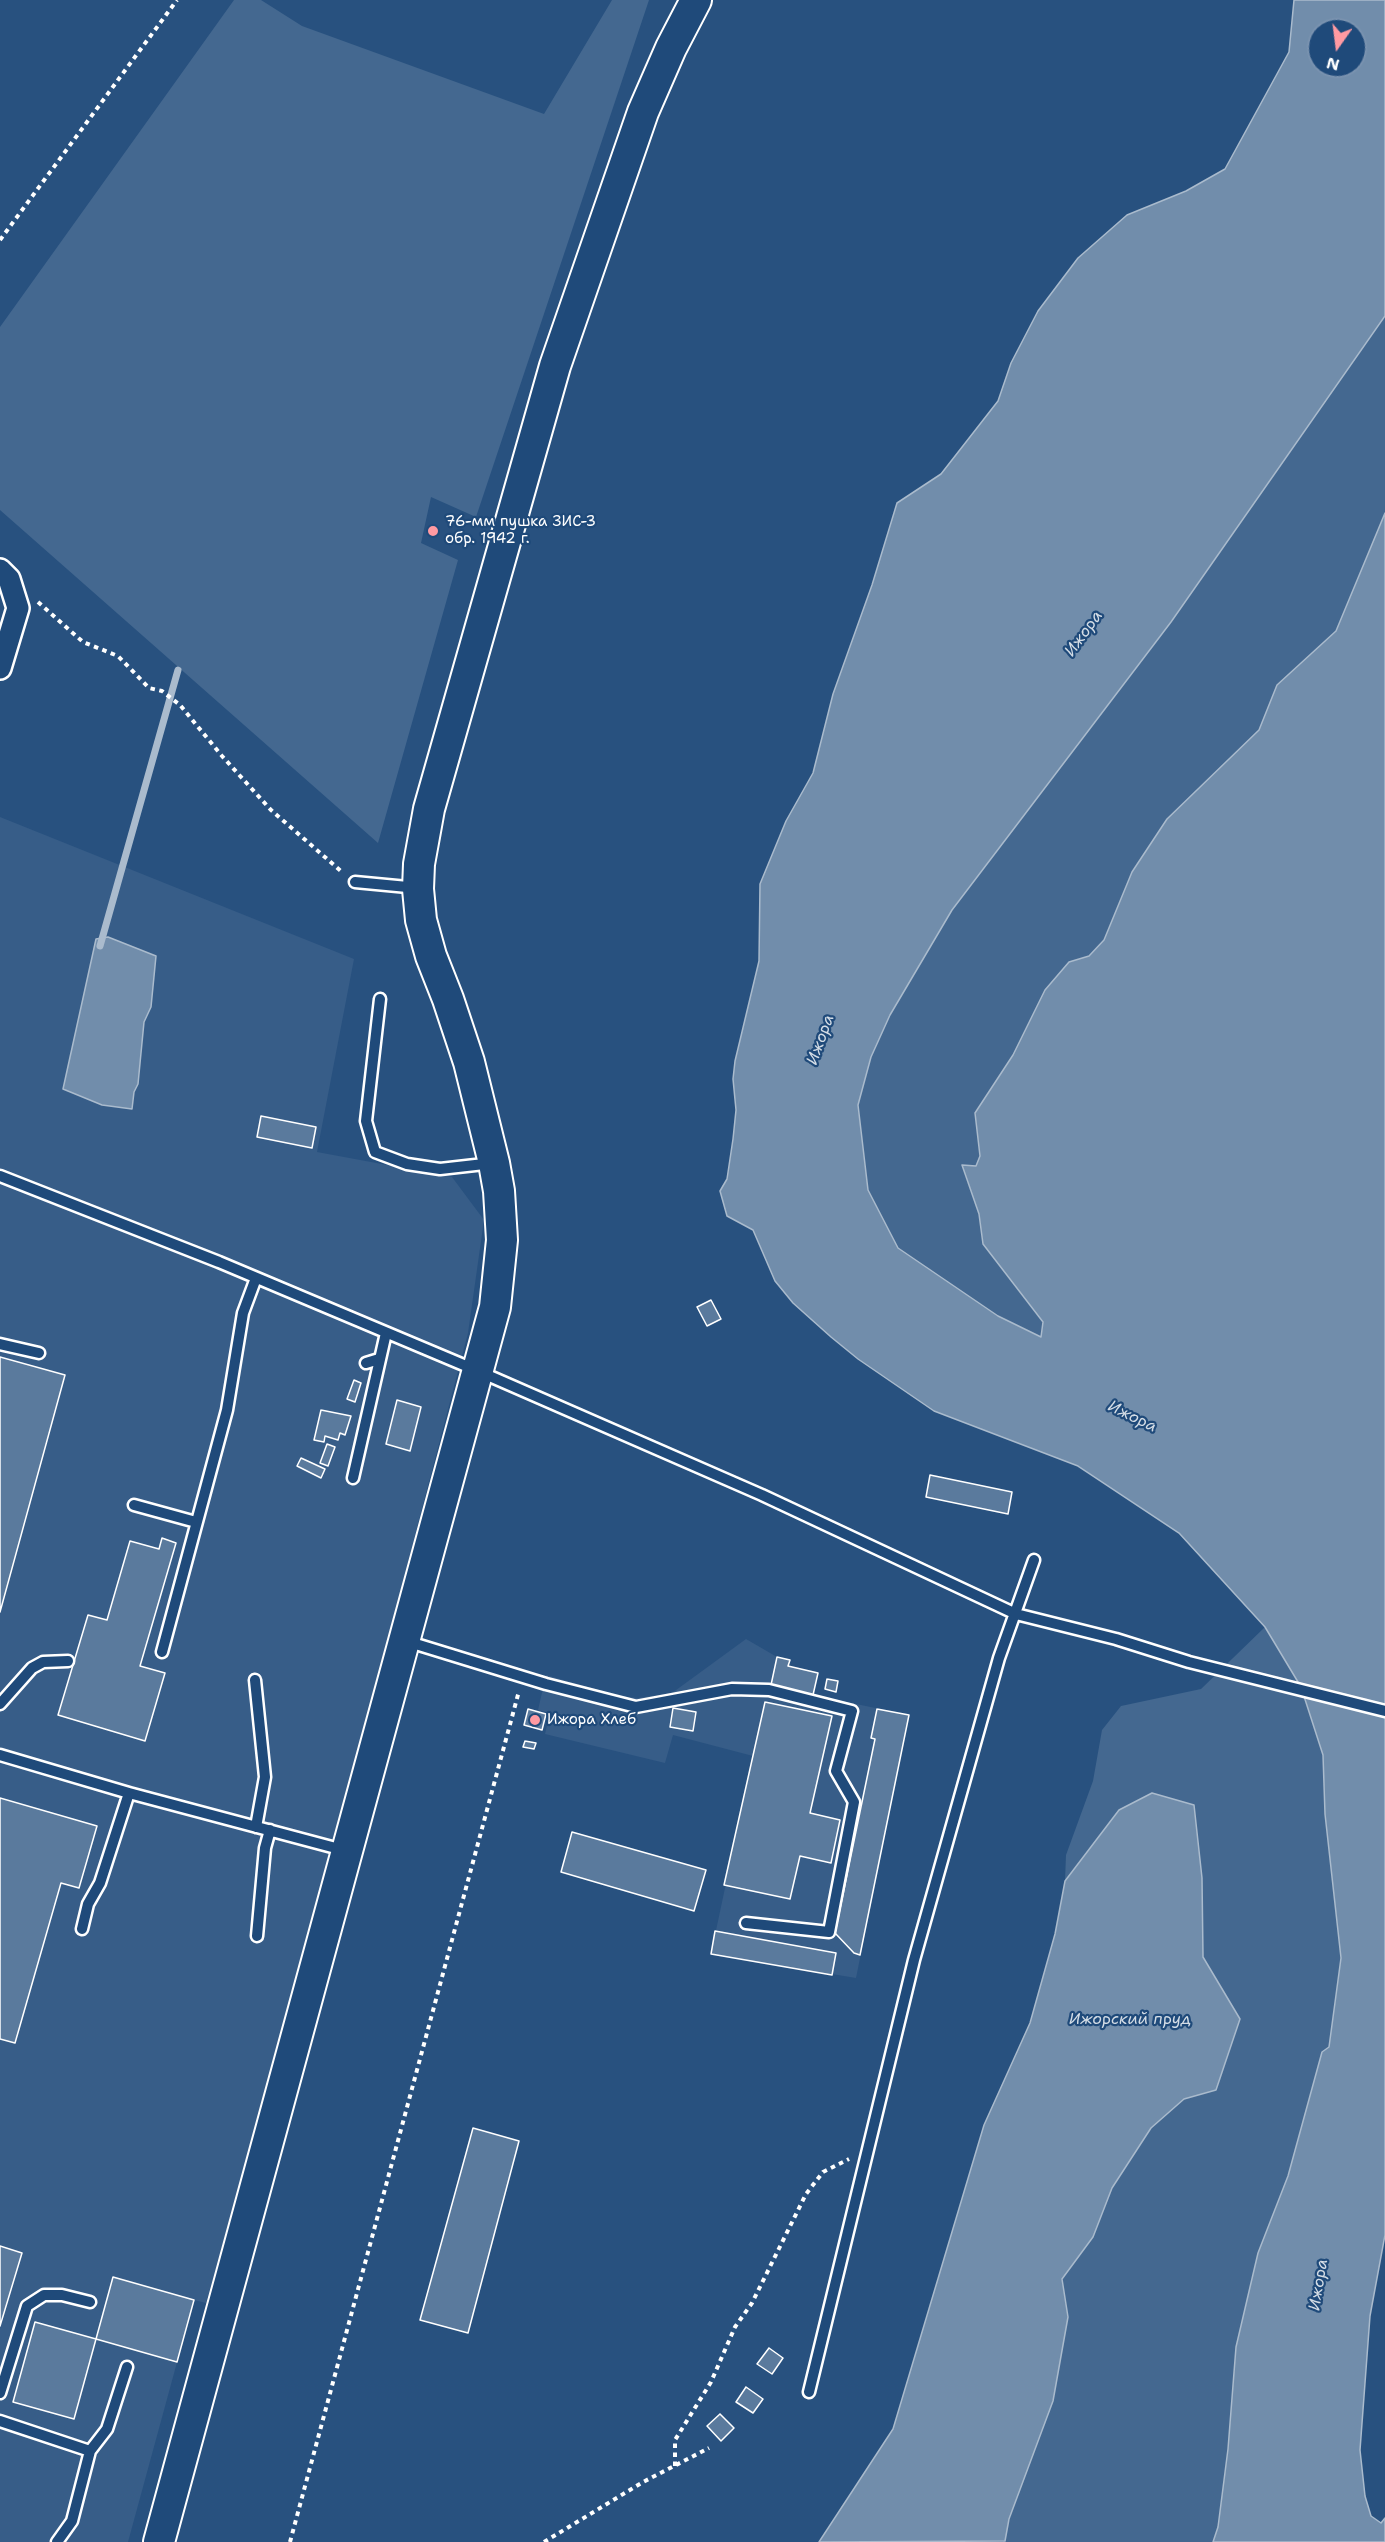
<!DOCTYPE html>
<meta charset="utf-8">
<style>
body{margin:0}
#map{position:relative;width:1385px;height:2542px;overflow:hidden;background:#28517f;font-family:"Shantell Sans",sans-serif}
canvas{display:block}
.north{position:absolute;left:1307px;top:18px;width:60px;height:60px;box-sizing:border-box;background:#1f4a7a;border:2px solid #7992af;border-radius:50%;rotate:194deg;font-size:16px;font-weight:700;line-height:24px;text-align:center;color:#fff}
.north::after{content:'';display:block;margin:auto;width:21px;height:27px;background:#ff9aa2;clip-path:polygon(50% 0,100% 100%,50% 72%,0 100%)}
</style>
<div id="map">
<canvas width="1385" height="2542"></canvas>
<div class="north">N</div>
</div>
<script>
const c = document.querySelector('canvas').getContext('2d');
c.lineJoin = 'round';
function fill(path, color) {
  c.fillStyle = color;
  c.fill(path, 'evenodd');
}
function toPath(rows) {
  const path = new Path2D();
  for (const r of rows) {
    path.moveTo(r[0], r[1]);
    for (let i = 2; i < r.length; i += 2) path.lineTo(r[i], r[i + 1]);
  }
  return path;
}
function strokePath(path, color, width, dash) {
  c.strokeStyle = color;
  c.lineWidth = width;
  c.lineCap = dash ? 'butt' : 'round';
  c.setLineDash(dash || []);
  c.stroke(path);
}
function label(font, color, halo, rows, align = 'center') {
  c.font = font + ' "Shantell Sans",sans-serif';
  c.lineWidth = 4.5;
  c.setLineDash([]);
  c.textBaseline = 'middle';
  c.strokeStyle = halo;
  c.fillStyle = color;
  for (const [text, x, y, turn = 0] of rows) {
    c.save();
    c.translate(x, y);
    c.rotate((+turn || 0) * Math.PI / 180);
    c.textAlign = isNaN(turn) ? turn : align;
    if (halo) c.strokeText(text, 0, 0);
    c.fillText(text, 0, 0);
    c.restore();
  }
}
const built = toPath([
 [0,817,354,959,317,1152,452,1177,484,1220,468,1333,302,1966,206,2303,194,2300,128,2542,0,2542],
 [746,1639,777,1657,790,1660,789,1666,818,1673,813,1695,909,1715,856,1978,711,1954,753,1756,673,1735,665,1763,545,1734,550,1713,538,1710,546,1675,620,1696,638,1698,672,1693]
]);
const green = toPath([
 [234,0,261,0,302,26,544,114,612,0,649,0,476,517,431,497,421,543,458,560,378,843,0,510,0,327],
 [1385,316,1385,513,1336,631,1277,685,1259,730,1167,819,1132,872,1104,940,1089,956,1069,963,1045,990,1013,1055,975,1113,980,1156,976,1166,962,1166,979,1214,983,1244,1043,1323,1041,1337,998,1316,898,1249,868,1190,858,1105,871,1057,890,1015,952,910,1171,622],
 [1265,1627,1301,1687,1323,1755,1325,1814,1341,1958,1329,2048,1288,2176,1258,2253,1236,2347,1228,2449,1218,2527,1213,2542,1003,2542,1068,2317,1062,2279,1093,2237,1112,2188,1151,2128,1184,2099,1216,2090,1240,2019,1203,1957,1202,1878,1119,1810,1065,1881,1066,1855,1093,1781,1102,1730,1121,1706,1201,1689]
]);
const water = toPath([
 [1294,0,1385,0,1385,316,1171,622,952,910,890,1015,871,1057,858,1105,868,1190,898,1248,998,1316,1041,1337,1043,1322,983,1244,979,1214,962,1165,976,1166,980,1156,975,1113,1013,1055,1045,990,1069,962,1089,956,1104,940,1132,872,1167,819,1259,730,1277,685,1336,631,1385,513,1385,2235,1370,2316,1360,2450,1365,2496,1371,2516,1381,2523,1385,2518,1385,2542,1213,2542,1218,2527,1228,2449,1236,2347,1258,2253,1288,2176,1322,2052,1329,2047,1341,1958,1325,1814,1323,1755,1301,1687,1265,1627,1179,1533,1078,1466,934,1411,858,1359,831,1337,793,1303,775,1281,753,1230,727,1216,720,1191,727,1179,733,1139,736,1110,733,1079,735,1061,759,961,760,884,786,821,813,773,833,694,872,585,897,503,941,474,998,401,1011,363,1038,311,1078,258,1127,215,1186,191,1225,169,1289,52,1294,0],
 [1319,30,1355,30,1355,66,1319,66,1319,30],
 [108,937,156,956,151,1007,144,1022,138,1084,134,1092,132,1109,102,1105,63,1089,96,939,108,937],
 [1152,1793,1194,1805,1202,1878,1203,1957,1240,2019,1216,2090,1184,2099,1151,2128,1112,2188,1093,2237,1062,2279,1068,2317,1053,2401,1009,2519,1005,2541,819,2542,893,2429,984,2125,1030,2023,1055,1934,1065,1881,1119,1810,1152,1793]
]);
const stream = toPath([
 [100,946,178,670]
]);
const building = toPath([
 [261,1116,316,1127,312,1148,257,1137,261,1116],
 [711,1300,721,1319,707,1326,697,1307,711,1300],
 [0,1357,65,1375,0,1612,0,1357],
 [354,1380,361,1383,355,1402,347,1399,354,1380],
 [397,1400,421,1407,410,1451,386,1444,397,1400],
 [321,1410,351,1416,345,1435,340,1433,338,1440,325,1436,324,1442,314,1440,321,1410],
 [327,1444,335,1447,328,1466,320,1463,327,1444],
 [301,1458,325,1469,321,1478,297,1466,301,1458],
 [930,1475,1012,1492,1008,1514,926,1497,930,1475],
 [162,1538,176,1543,140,1666,165,1673,145,1741,58,1715,88,1615,107,1620,130,1541,159,1549,162,1538],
 [777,1657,790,1660,788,1666,818,1673,813,1695,771,1685,777,1657],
 [827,1679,838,1681,836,1692,825,1689,827,1679],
 [765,1702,832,1716,810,1813,840,1820,831,1863,800,1856,790,1899,724,1885,765,1702],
 [673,1708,696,1712,693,1731,670,1727,673,1708],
 [528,1709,546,1714,542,1730,524,1725,528,1709],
 [877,1709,909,1715,860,1955,854,1953,835,1933,875,1739,871,1738,877,1709],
 [525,1741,536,1743,534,1749,523,1747,525,1741],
 [0,1798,97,1826,79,1888,61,1883,15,2043,0,2039,0,1798],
 [572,1832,706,1870,694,1911,561,1872,572,1832],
 [715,1931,836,1953,832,1975,711,1954,715,1931],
 [473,2128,519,2141,468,2333,420,2320,473,2128],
 [0,2246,22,2253,0,2326,0,2246],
 [113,2277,194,2300,177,2362,96,2339,113,2277],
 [35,2322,96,2339,74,2419,13,2402,35,2322],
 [769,2348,783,2358,772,2374,757,2364,769,2348],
 [746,2387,763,2399,753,2413,736,2402,746,2387],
 [720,2414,734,2428,721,2441,707,2426,720,2414]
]);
const path = toPath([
 [0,240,177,0],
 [38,602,83,642,118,656,149,688,162,691,180,705,222,756,271,810,342,872],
 [675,2466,675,2440,711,2382,735,2327,752,2303,806,2194,823,2172,849,2159],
 [290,2542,519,1691],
 [544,2542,643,2482,709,2448]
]);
const lane = toPath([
 [355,882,418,888],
 [380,999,366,1121,375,1152,407,1164,440,1169,493,1163],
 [0,1176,219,1262,478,1371,762,1495,1016,1614,1116,1639,1189,1662,1385,1711],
 [0,1344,39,1353],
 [366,1363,379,1359],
 [353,1478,386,1333],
 [134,1505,196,1522],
 [406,1641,546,1684,636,1707,732,1689,769,1690,852,1711,836,1771,854,1802,829,1932,746,1923],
 [162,1652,227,1410,243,1313,256,1278],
 [255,1680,265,1777,256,1827],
 [0,1704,32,1668,43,1662,68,1661],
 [0,1755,129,1793,347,1851],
 [82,1929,88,1904,100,1883,129,1793],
 [257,1936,265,1848,270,1830],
 [809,2392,914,1960,999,1658,1034,1560],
 [0,2393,27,2306,44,2295,62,2295,90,2302],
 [0,2421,90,2451,107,2429,127,2367],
 [57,2542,72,2521,90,2451]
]);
const street = toPath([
 [0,570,9,579,18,608,0,668]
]);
const secondary = toPath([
 [159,2542,495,1307,502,1240,499,1191,494,1163,469,1062,448,999,431,956,421,920,418,889,419,864,429,809,555,366,643,112,671,48,696,0]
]);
const markers = [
 [433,531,6,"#ff9aa2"],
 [535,1720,6,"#ff9aa2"]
];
const poiNames = [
 ["76-мм пушка ЗИС-3",445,522],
 ["обр. 1942 г.",445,539],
 ["Ижора Хлеб",547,1720]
];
const waterNames = [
 ["Ижора",1084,634,-54],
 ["Ижора",821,1040,-70],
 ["Ижора",1132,1417,26],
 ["Ижорский пруд",1130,2020],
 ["Ижора",1319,2285,-81]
];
fill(built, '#375d88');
fill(green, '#446890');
fill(water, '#718dab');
strokePath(water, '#aabbcd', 1.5);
strokePath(stream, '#aabbcd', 7);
fill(building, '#5a7a9d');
strokePath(building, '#fff', 1.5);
strokePath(lane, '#fff', 15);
strokePath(street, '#fff', 26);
strokePath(secondary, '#fff', 34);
strokePath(path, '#fff', 4, [4.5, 4.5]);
strokePath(lane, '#1f4a7a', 10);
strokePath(street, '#1f4a7a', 21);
strokePath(secondary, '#1f4a7a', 30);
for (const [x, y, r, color] of markers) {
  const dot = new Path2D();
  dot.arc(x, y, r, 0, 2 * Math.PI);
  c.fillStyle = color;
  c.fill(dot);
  strokePath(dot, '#1f4a7a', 2);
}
label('15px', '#fff', '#1f4a7a', poiNames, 'left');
label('italic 16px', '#d4dde6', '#1f4a7a', waterNames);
</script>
